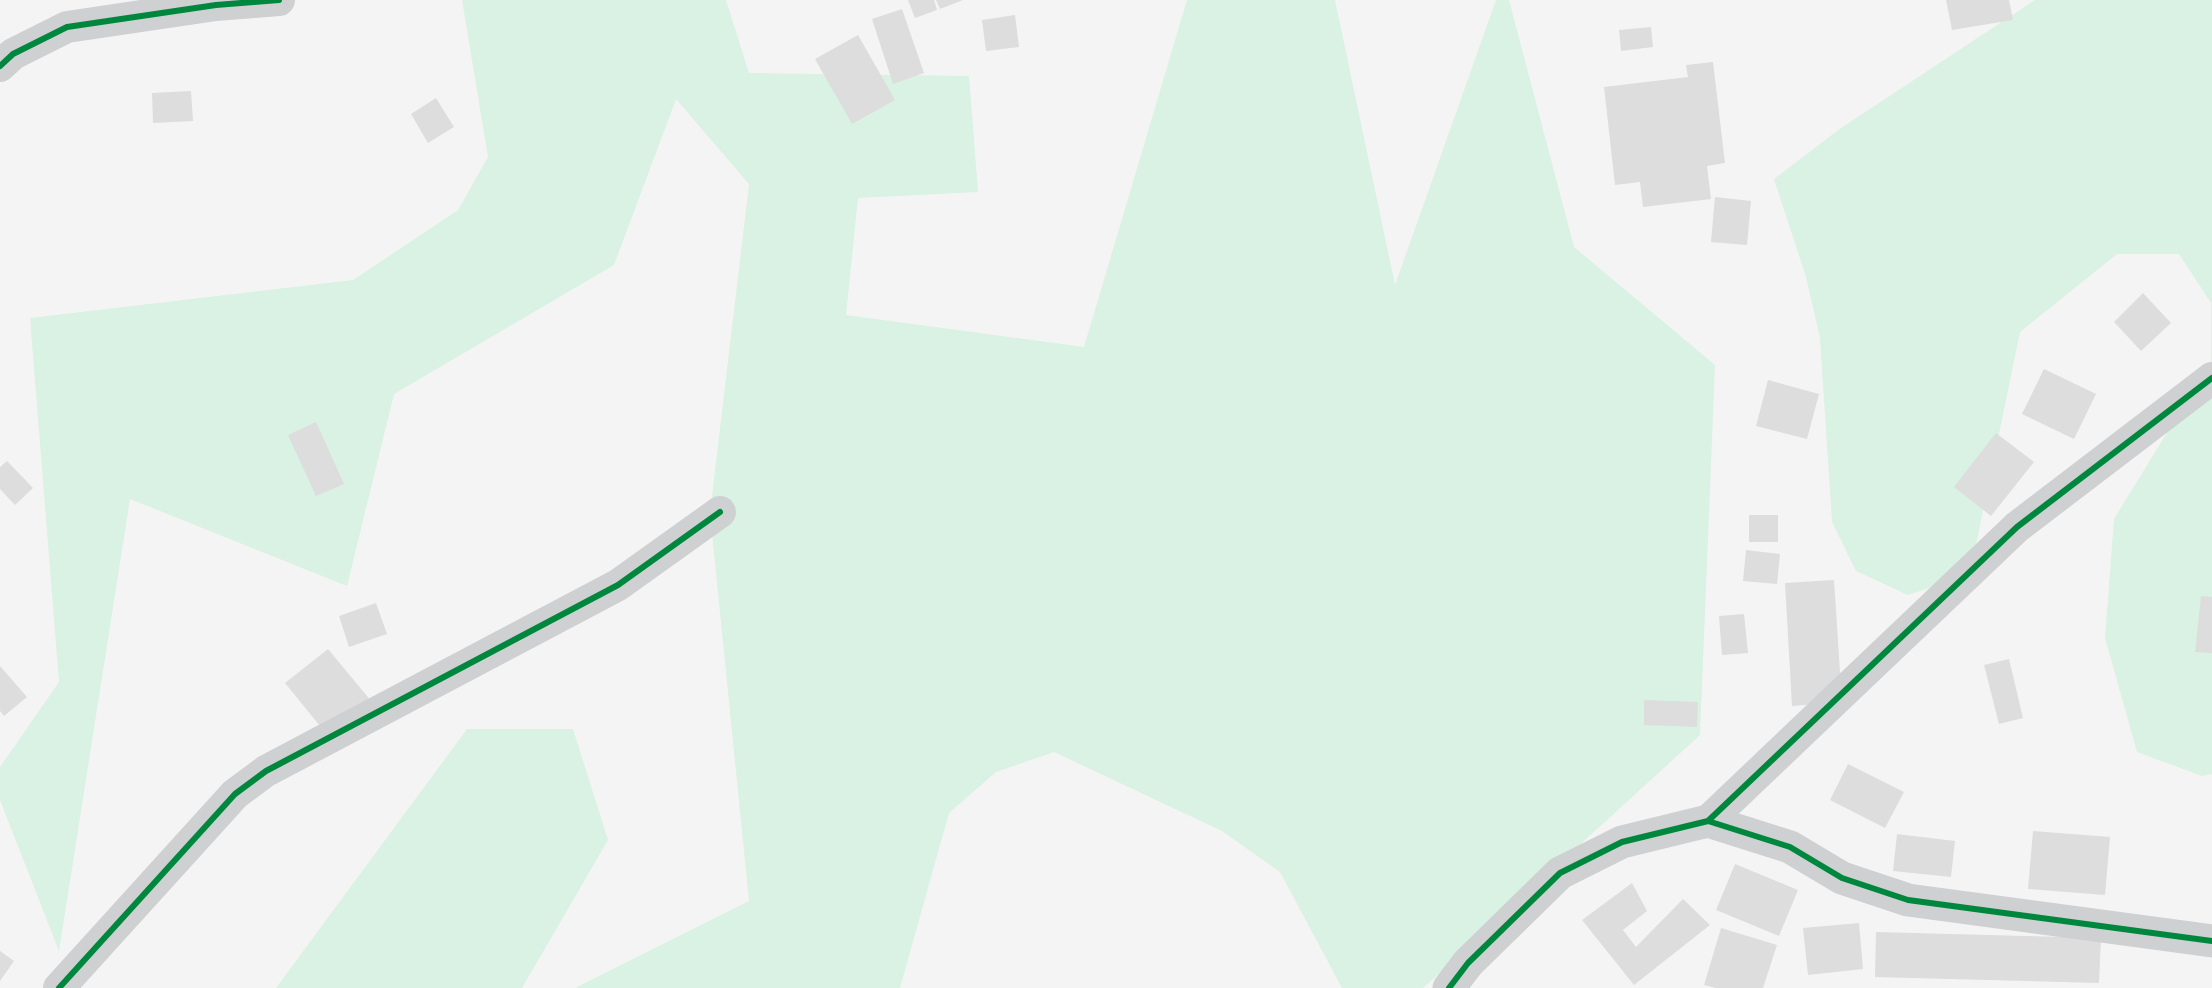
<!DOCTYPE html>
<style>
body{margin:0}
canvas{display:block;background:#f4f4f4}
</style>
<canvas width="2212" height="988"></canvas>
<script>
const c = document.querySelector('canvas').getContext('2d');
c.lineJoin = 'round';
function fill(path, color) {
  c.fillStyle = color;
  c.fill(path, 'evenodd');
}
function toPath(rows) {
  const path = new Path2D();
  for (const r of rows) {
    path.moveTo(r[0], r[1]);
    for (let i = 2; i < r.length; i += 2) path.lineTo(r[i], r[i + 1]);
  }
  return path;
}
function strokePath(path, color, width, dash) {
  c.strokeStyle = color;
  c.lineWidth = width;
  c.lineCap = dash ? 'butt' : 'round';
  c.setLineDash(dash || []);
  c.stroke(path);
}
const green = toPath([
 [462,0,726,0,749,73,969,76,978,192,858,198,846,315,1084,347,1187,0,1335,0,1395,285,1496,0,1509,0,1574,247,1715,365,1700,735,1423,988,1342,988,1280,872,1222,831,1054,752,996,772,949,813,900,988,575,988,749,901,710,513,749,184,676,99,614,265,394,394,347,586,130,499,59,951,0,800,0,767,59,682,30,318,353,280,458,210,488,157],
 [2035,0,2212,0,2212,774,2202,776,2137,752,2105,638,2114,519,2211,361,2211,303,2179,254,2117,254,2020,332,1970,574,1908,595,1856,571,1832,522,1820,338,1806,277,1774,179,1841,128],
 [467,729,573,729,608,840,522,988,276,988]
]);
const building = toPath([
 [908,0,934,0,937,10,915,18],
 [936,0,963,0,940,9],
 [1946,0,2009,0,2013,20,1952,30],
 [902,9,924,73,893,84,872,19],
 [1015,15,1019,47,986,51,982,20],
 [1651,27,1653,47,1621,51,1619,30],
 [858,35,895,100,852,124,815,59],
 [1713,62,1725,163,1707,166,1711,199,1643,207,1640,182,1615,185,1604,87,1688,77,1686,65],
 [191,91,193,121,153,123,152,93],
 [436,98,454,127,428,143,411,114],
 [1715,197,1751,201,1747,245,1711,242],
 [2143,293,2171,323,2141,351,2114,322],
 [2044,369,2096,394,2074,439,2022,414],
 [1768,380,1819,394,1807,439,1756,426],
 [316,422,344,484,316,496,288,435],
 [1996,433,2034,462,1991,516,1954,487],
 [7,461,33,488,15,505,0,489,0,467],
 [1749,515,1778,515,1778,542,1749,542],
 [1746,550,1780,554,1777,584,1743,581],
 [1834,580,1842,702,1792,706,1785,583],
 [2201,596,2212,597,2212,653,2195,652],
 [376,603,387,634,349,647,339,616],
 [1744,614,1748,653,1722,655,1719,616],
 [328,649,372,702,329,737,285,683],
 [2009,659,2023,718,1999,724,1984,665],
 [0,666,27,697,4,716,0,711],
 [1644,700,1698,702,1697,727,1644,725],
 [1848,764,1904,792,1885,828,1830,800],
 [2033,831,2110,837,2105,895,2028,889],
 [1897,834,1955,841,1951,877,1893,871],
 [1735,864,1798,890,1779,936,1716,910],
 [1632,883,1647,911,1623,930,1636,947,1683,899,1710,925,1634,985,1582,920],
 [1859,923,1863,969,1808,975,1803,928],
 [1721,928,1777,945,1763,988,1716,988,1704,985],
 [1876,932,2101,938,2099,983,1875,977],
 [0,951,14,961,0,981]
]);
const minor = toPath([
 [0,66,13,54,67,27,216,5,279,0],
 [1708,821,2017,527,2212,378],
 [59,988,235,794,266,771,618,585,720,512]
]);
const tertiary = toPath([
 [1449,988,1468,963,1560,873,1622,842,1708,821,1790,847,1842,878,1908,900,2212,941]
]);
const cycleway = toPath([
 [0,66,13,54,67,27,216,5,279,0],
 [1708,821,2017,527,2212,378],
 [59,988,235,794,266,771,618,585,720,512],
 [1449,988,1468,963,1560,873,1622,842,1708,821,1790,847,1842,878,1908,900,2212,941]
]);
fill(green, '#d9f2e3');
fill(building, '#ddddde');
strokePath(minor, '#ced0d2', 32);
strokePath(tertiary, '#ced0d2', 33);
strokePath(cycleway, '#00873e', 6);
</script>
